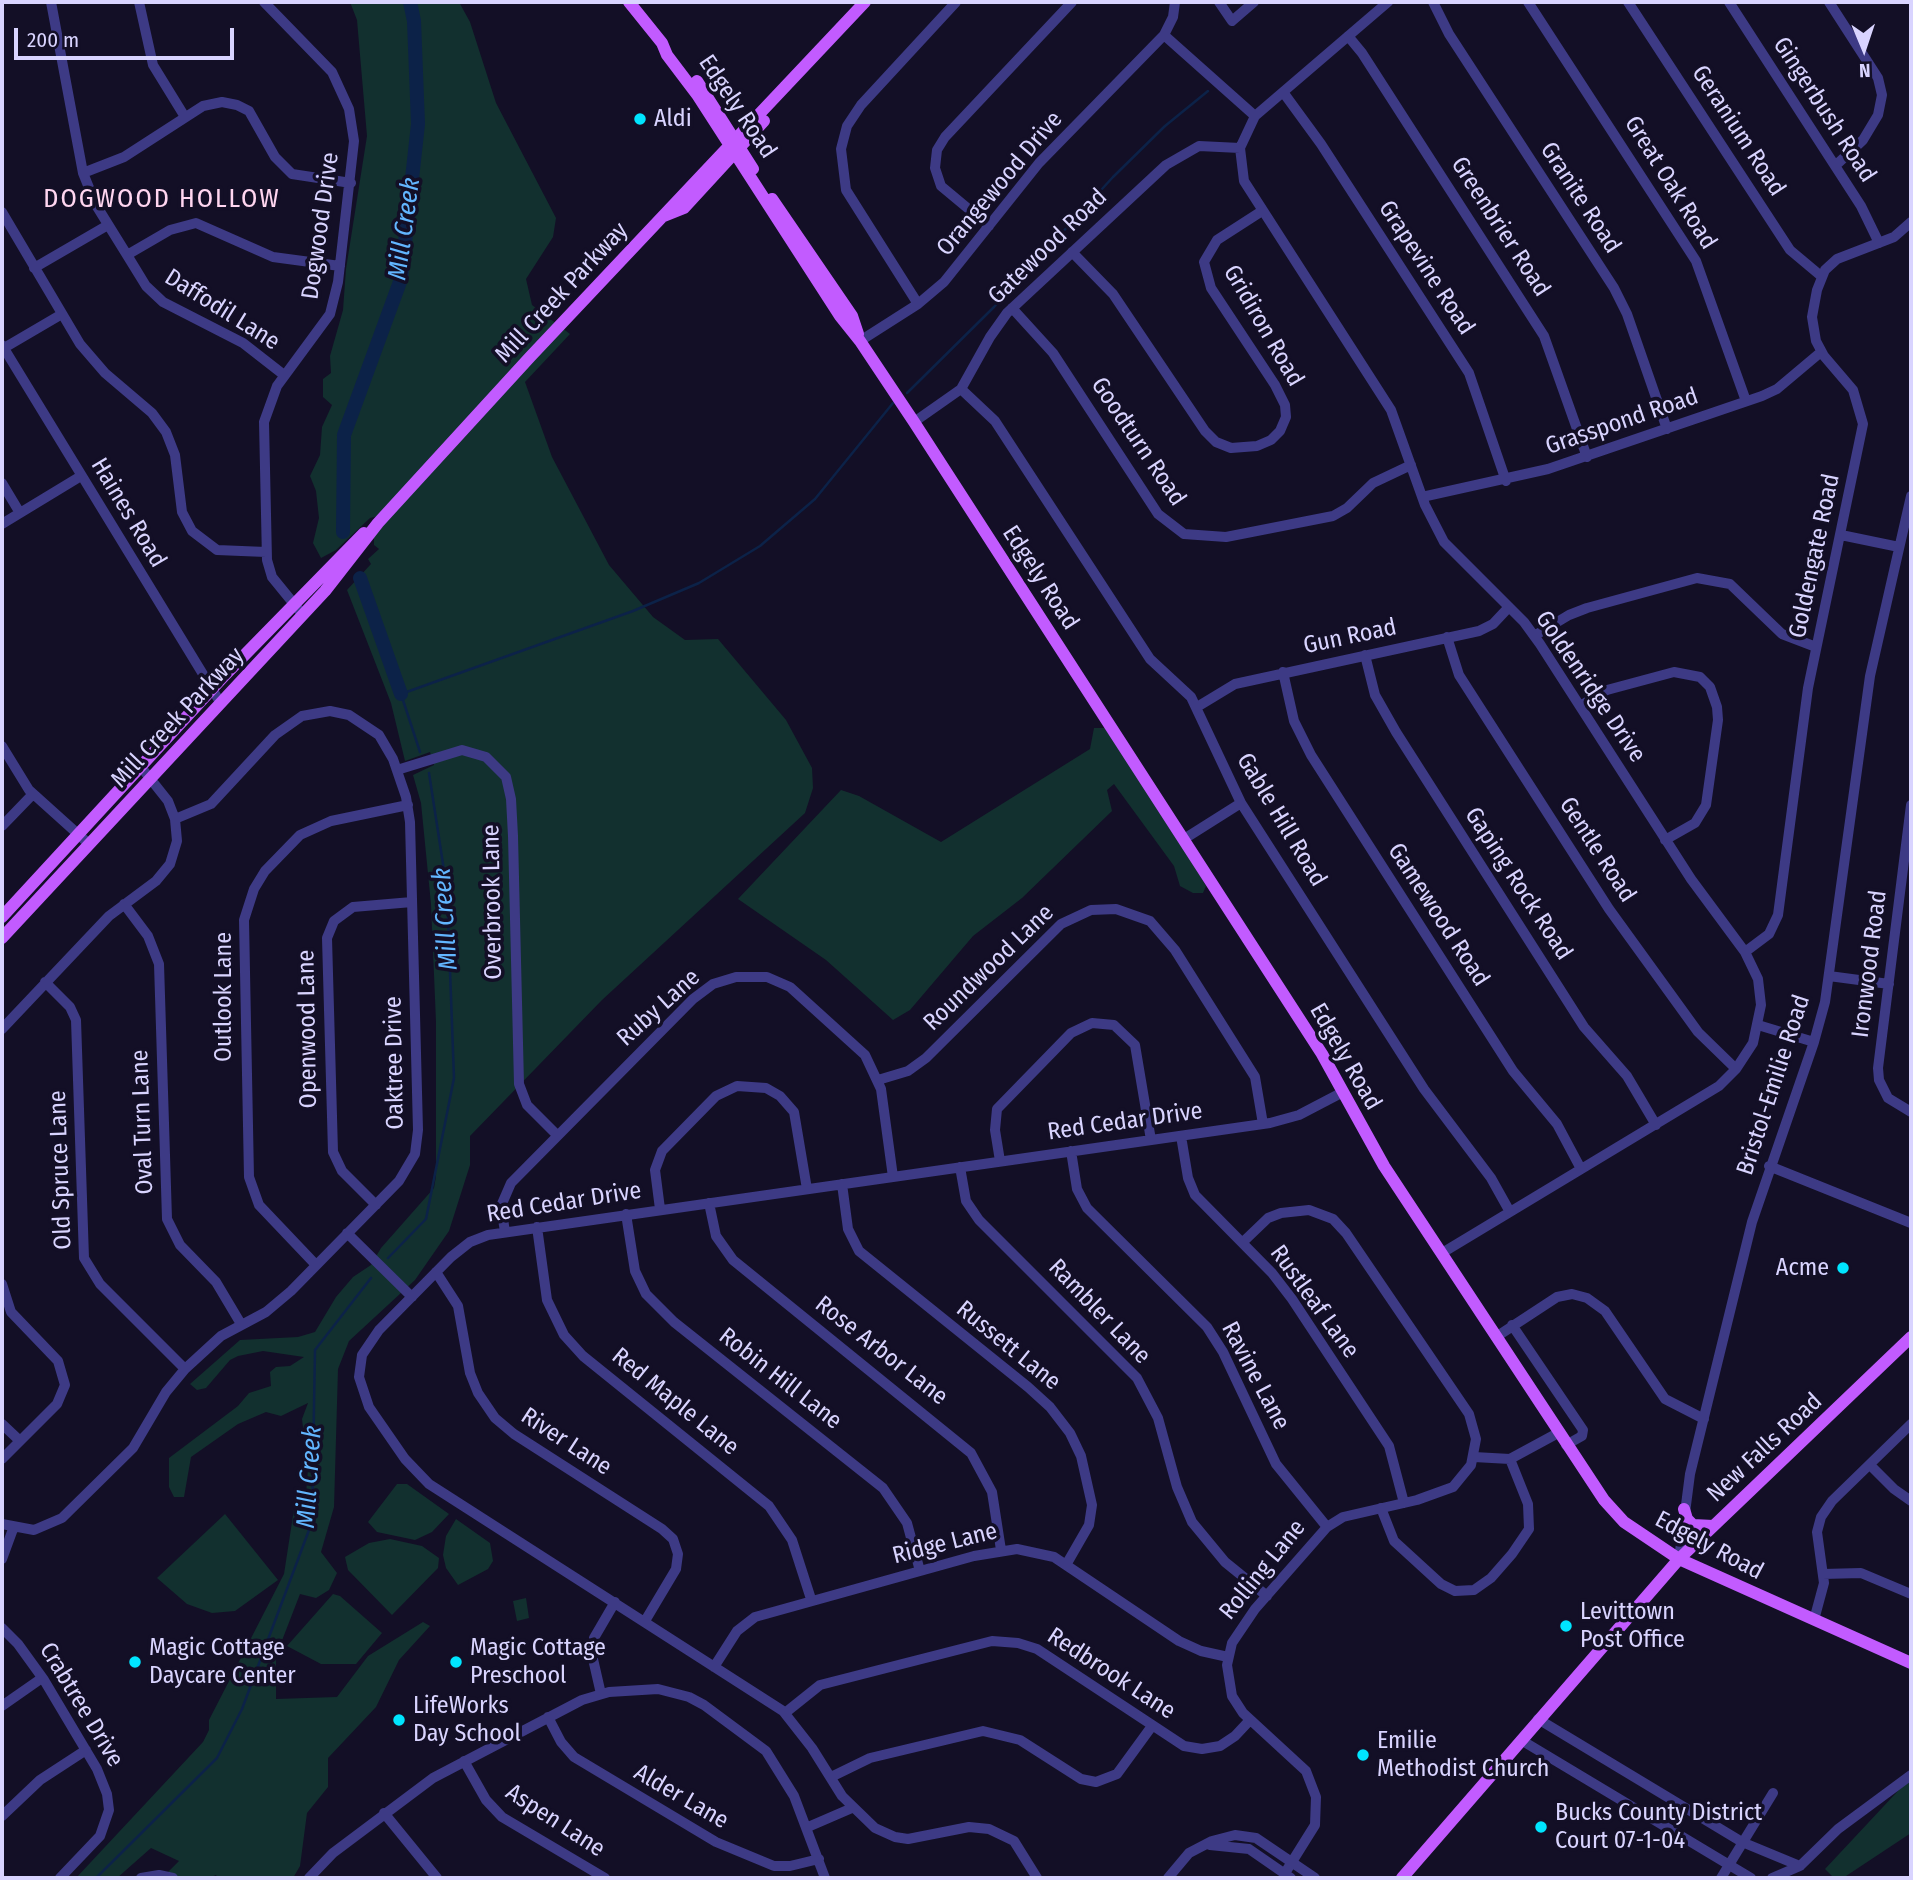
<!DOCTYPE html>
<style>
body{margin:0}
#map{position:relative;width:1913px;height:1880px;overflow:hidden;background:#130f26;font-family:"Fira Sans Condensed",sans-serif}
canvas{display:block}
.frame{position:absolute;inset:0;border:4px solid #d9d4ff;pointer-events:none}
.north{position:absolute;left:1829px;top:14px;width:70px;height:70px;-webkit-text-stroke:5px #130f26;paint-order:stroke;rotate:178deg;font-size:19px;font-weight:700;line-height:28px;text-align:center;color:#d9d4ff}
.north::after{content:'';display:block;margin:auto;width:24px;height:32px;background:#d9d4ff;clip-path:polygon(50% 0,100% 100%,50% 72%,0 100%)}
.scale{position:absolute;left:14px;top:28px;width:220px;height:32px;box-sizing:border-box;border:4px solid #d9d4ff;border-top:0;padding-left:9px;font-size:21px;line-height:24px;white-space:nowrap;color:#d9d4ff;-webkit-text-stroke:5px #130f26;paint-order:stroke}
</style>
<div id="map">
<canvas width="1913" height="1880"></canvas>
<div class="frame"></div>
<div class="north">N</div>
<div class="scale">200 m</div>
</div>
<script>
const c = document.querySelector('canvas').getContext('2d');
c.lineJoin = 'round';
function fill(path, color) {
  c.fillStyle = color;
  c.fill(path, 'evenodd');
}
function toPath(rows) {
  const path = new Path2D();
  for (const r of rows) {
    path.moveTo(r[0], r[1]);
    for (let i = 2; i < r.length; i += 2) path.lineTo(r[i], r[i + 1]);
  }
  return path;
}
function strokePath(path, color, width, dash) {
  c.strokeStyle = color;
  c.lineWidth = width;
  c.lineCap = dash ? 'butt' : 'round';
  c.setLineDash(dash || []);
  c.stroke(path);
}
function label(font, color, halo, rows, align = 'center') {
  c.font = font + ' "Fira Sans Condensed",sans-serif';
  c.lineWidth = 7;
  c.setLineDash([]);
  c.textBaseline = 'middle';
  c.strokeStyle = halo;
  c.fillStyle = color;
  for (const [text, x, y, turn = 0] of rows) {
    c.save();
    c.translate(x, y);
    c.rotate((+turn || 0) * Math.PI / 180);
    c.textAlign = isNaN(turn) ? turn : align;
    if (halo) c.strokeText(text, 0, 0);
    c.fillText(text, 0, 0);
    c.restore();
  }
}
const green = toPath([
 [350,2,459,2,470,22,496,103,556,218,553,237,526,279,532,305,570,334,525,382,552,457,609,565,653,617,685,640,718,639,786,720,812,768,813,788,805,813,602,1000,470,1136,470,1165,449,1231,415,1280,349,1341,338,1369,334,1507,321,1552,337,1573,329,1590,316,1598,300,1594,276,1656,276,1699,337,1697,368,1656,423,1622,430,1626,399,1660,376,1707,328,1758,328,1787,307,1813,300,1866,293,1878,218,1878,216,1875,209,1878,177,1878,167,1873,179,1861,151,1848,117,1878,76,1878,203,1742,209,1730,209,1720,284,1574,294,1509,306,1494,308,1469,302,1419,308,1403,281,1416,266,1412,238,1424,191,1457,184,1497,174,1497,169,1487,169,1458,238,1406,249,1393,271,1386,270,1372,276,1367,290,1366,304,1357,263,1351,238,1356,230,1360,206,1388,197,1390,190,1384,240,1340,298,1337,315,1332,336,1297,353,1277,371,1265,381,1248,434,1188,436,1176,436,1022,431,904,421,803,413,775,434,765,430,752,405,761,391,703,347,590,371,564,368,559,379,549,374,545,374,537,383,515,370,518,336,550,321,558,313,543,319,518,316,491,310,476,320,455,322,427,332,405,323,397,323,379,331,373,330,356,343,310,346,269,367,136,357,20],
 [1094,728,1105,728,1181,844,1206,886,1203,893,1193,893,1180,886,1174,866,1114,784,1107,790,1112,811,1022,898,973,936,910,1010,893,1020,826,960,738,899,841,790,859,796,941,842,1090,749],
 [397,1484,407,1484,449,1514,432,1532,415,1540,377,1532,368,1522],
 [225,1514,278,1580,235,1611,212,1613,187,1604,157,1578],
 [456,1519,490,1543,493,1561,488,1569,458,1585,446,1568,443,1555,446,1536],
 [390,1539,422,1546,439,1558,438,1568,392,1615,348,1570,345,1557,369,1543],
 [333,1594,340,1596,382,1633,356,1664,321,1664,287,1646],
 [526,1598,529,1618,517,1621,513,1601],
 [1911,1777,1911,1833,1843,1878,1834,1878,1825,1869]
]);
const stream = toPath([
 [907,393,994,307,1113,177,1165,126,1208,91],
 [420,752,401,694,633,611,699,583,760,546,815,499,893,403],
 [388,1258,426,1219,454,1078,447,890,429,773],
 [96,1878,217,1758,242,1709,312,1522,315,1350,371,1278]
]);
const river = toPath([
 [343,532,344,435,401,279,418,124,414,21,410,2],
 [360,578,401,694]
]);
const minor = toPath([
 [51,2,83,173,96,205,127,255,146,286,163,302,243,343,284,375],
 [139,2,153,65,185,117],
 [264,2,332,72,349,109,354,141,338,282,330,314,277,386,264,422,267,560,272,577,303,615],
 [1219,2,1232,21,1254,2],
 [1388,2,1255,116,1240,148,1244,181,1391,410,1425,505,1444,542,1524,622,1540,644,1691,879,1745,952,1758,979,1761,1005,1753,1043,1736,1069,1719,1086,1442,1253],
 [1433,2,1449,34,1614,288,1627,314,1667,429],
 [1528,2,1696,261,1746,401],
 [1628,2,1790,250,1821,276],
 [1729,2,1861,206,1879,243],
 [1829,2,1878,78,1882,95,1878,115,1863,140,1835,166],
 [1164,35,1255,116],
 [1348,36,1362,53,1544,336,1587,457],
 [1283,92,1321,144,1469,373,1506,481],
 [83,173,124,157,203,106,222,102,237,105,249,111,275,157,292,174,351,183],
 [2,212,80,344,105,373,152,413,166,432,175,455,182,512,192,531,217,550,266,552],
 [989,226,941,186,935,168,937,150,945,137,1072,2],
 [1072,252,1113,294,1205,431,1216,442,1231,448,1257,446,1271,440,1280,431,1286,417,1285,405,1275,385,1211,288,1204,262,1217,240,1262,211],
 [127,255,170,230,196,223,273,257,340,266],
 [34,268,108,225],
 [918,304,846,190,841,149,847,126,861,105,956,2],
 [1012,308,1053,353,1158,514,1184,534,1226,537,1333,516,1347,508,1373,483,1411,465],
 [860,341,918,304,944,282,1039,163,1164,35,1173,17,1175,2],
 [2,345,220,702],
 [4,348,62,314],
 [961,389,995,421,1150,659,1191,697,1241,803,1424,1089,1491,1178,1510,1212],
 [914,422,961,389,990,337,1007,313,1166,165,1199,146,1240,148],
 [2,483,20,513],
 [1422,497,1548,469,1762,396,1777,389,1821,352],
 [2,524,81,476],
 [1841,535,1899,547],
 [1534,636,1569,615,1587,608,1697,578,1730,584,1782,634,1816,647],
 [1447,637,1459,675,1609,909,1698,1032,1736,1069],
 [1365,655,1375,695,1396,732,1584,1027,1627,1076,1656,1125],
 [1283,672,1294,721,1311,755,1513,1071,1557,1124,1581,1169],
 [1580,706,1607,690,1674,672,1700,677,1710,687,1717,707,1718,720,1706,805,1695,823,1665,840],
 [1197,707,1235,684,1479,631,1493,624,1509,607],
 [2,746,29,790,89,844],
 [397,770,462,750,486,757,506,777,511,799,513,836,519,1084,527,1105,557,1135],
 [1911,805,1878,1068,1879,1080,1888,1098,1911,1112],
 [2,826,33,794],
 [1184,839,1241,803],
 [124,904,148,936,159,964,167,1219,180,1245,216,1282,241,1324],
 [1745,952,1769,934,1778,915,1808,688,1863,424,1853,390,1824,356,1816,341,1812,317,1817,290,1825,270,1837,259,1894,237,1911,222],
 [1829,976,1889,984],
 [45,982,70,1007,76,1020,84,1258,100,1284,185,1369],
 [1758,1025,1814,1042],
 [2,1029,109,916,156,881,170,864,177,841,175,819,168,801,141,767],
 [878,1080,908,1071,926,1058,1061,924,1091,910,1116,909,1150,921,1175,950,1255,1077,1263,1124],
 [1181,1136,1188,1178,1195,1195,1272,1273,1292,1299,1389,1446,1404,1503],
 [1071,1151,1077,1189,1087,1208,1207,1327,1223,1352,1276,1464,1327,1527],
 [1000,1161,995,1130,997,1109,1071,1033,1092,1023,1114,1025,1135,1045,1151,1140],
 [1769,1166,1911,1223],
 [960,1167,966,1201,979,1220,1137,1378,1158,1418,1177,1487,1192,1522,1225,1562,1267,1596],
 [842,1184,848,1229,859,1251,1028,1387,1050,1407,1070,1433,1081,1456,1092,1505,1089,1525,1066,1565],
 [709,1203,716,1236,733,1260,971,1453,992,1492,1001,1550],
 [376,1205,342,1171,333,1152,327,938,334,921,353,907,412,902],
 [660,1209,655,1170,662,1151,716,1096,737,1086,766,1088,780,1096,794,1112,807,1189],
 [626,1214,635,1271,646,1294,674,1322,883,1488,907,1523,920,1571],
 [537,1227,547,1300,564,1335,583,1356,769,1506,792,1540,811,1599],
 [505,1232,501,1206,511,1183,693,999,713,984,736,977,767,977,790,987,865,1055,881,1089,893,1177],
 [347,1233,412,1297],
 [1243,1242,1268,1218,1281,1213,1309,1210,1333,1219,1346,1233,1469,1414,1476,1439,1471,1465,1453,1487,1417,1500,1343,1517,1327,1527,1255,1609,1232,1643,1227,1665,1232,1696,1243,1713,1306,1771,1316,1797,1315,1825,1285,1873],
 [316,1265,259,1205,249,1177,244,920,254,889,265,871,300,835,331,821,408,805],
 [436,1272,458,1306,470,1373,478,1393,495,1418,514,1434,662,1529,673,1539,678,1554,676,1569,645,1621],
 [2,1284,11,1312,58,1361,65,1385,57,1404,2,1459],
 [1512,1325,1583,1430,1582,1436,1566,1445],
 [1496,1337,1557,1297,1572,1294,1587,1298,1605,1311,1665,1399,1704,1419],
 [2,1424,20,1441],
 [1474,1457,1510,1459,1558,1433],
 [1870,1465,1894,1489,1911,1501],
 [1381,1508,1394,1541,1441,1584,1455,1591,1474,1590,1491,1578,1512,1554,1529,1529,1528,1504,1510,1459],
 [2,1524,34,1530,62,1518,133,1448,166,1392,185,1369,221,1336,266,1312,291,1291,399,1181,415,1154,418,1130,410,822,406,797,393,759,379,735,349,715,330,711,302,716,275,735,211,804,175,819],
 [2,1559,13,1529],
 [1679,1559,1690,1474,1752,1222,1814,1042,1825,1002,1870,676,1911,496],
 [1823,1574,1861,1573,1911,1594],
 [1814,1620,1824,1583,1817,1532,1821,1517,1832,1501,1911,1424],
 [2,1628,18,1644,44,1680,97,1769,107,1794,109,1810,100,1836,60,1878],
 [714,1667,737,1631,755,1617,974,1556,1017,1549,1054,1557,1179,1641,1201,1651,1228,1657],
 [601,1694,593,1659,594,1638,615,1602],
 [2,1706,42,1678],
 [785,1713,820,1685,992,1641,1018,1643,1037,1649,1184,1746,1202,1749,1220,1746,1235,1736,1250,1720],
 [548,1717,561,1742,574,1757,716,1842,774,1866,790,1866,819,1859],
 [1538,1719,1742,1842,1800,1866],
 [1521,1740,1751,1878],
 [464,1761,486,1800,502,1817,605,1878],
 [831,1777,870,1758,983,1731,1020,1740,1081,1779,1096,1782,1117,1774,1152,1726],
 [384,1813,437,1878],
 [2,1816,40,1780,86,1750],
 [808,1827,852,1808],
 [1210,1845,1249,1849,1291,1878],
 [141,1878,159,1875,173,1878],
 [309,1878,333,1853,433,1778,582,1700,609,1692,658,1689,689,1697,704,1705,766,1751,794,1796,825,1878],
 [1037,1878,1014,1841,989,1829,969,1827,908,1839,895,1837,875,1828,842,1796,812,1748,783,1711,429,1484,405,1459,369,1407,359,1377,362,1355,379,1330,451,1257,470,1242,488,1235,1270,1123,1299,1115,1343,1092],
 [1168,1878,1189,1853,1212,1841,1235,1835,1256,1838,1315,1878],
 [1721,1878,1773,1793],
 [1772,1878,1800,1866,1838,1829,1911,1775]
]);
const major = toPath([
 [629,2,662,43,667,55,698,96,840,316,860,341,914,422,1322,1054,1384,1166,1604,1500,1624,1522,1679,1559,1911,1663],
 [697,81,753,169],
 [772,199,852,316,858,334],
 [664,216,684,208,764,121],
 [2,917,225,675,364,533],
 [2,938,325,591,378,523,530,357,865,2],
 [1684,1509,1687,1519,1693,1525,1713,1526],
 [1402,1878,1679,1559,1911,1337]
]);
const markers = [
 [640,119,7,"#00e5ff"],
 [1843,1268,7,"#00e5ff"],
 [1566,1626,7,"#00e5ff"],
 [135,1662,7,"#00e5ff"],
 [456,1662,7,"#00e5ff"],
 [399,1720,7,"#00e5ff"],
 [1363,1755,7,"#00e5ff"],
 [1541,1827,7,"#00e5ff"]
];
const streetNames = [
 ["Edgely Road",737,107,56],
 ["Gingerbush Road",1824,110,57],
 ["Geranium Road",1738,131,57],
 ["Great Oak Road",1670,183,58],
 ["Orangewood Drive",1000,184,-50],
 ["Granite Road",1580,198,57],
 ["Dogwood Drive",321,226,-82],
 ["Greenbrier Road",1500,227,57],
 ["Gatewood Road",1048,247,-44],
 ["Grapevine Road",1426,268,57],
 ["Mill Creek Parkway",562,293,-47],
 ["Daffodil Lane",222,310,32],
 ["Gridiron Road",1263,326,60],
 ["Grasspond Road",1622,422,-19],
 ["Goodturn Road",1138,442,56],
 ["Haines Road",128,513,59],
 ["Goldengate Road",1815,556,-78],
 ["Edgely Road",1040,578,57],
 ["Gun Road",1350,637,-12],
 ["Goldenridge Drive",1590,687,56],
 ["Mill Creek Parkway",178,718,-47],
 ["Gable Hill Road",1281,820,59],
 ["Gentle Road",1597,850,57],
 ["Gaping Rock Road",1518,884,57],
 ["Overbrook Lane",493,902,-91],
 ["Gamewood Road",1438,915,57],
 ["Ironwood Road",1870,964,-83],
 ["Roundwood Lane",989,968,-44],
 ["Outlook Lane",224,997,-90],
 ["Ruby Lane",659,1008,-42],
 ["Openwood Lane",308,1029,-91],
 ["Edgely Road",1345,1057,60],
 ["Oaktree Drive",395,1063,-91],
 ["Bristol-Emilie Road",1774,1085,-72],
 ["Oval Turn Lane",143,1122,-92],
 ["Red Cedar Drive",1125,1122,-8],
 ["Old Spruce Lane",61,1170,-92],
 ["Red Cedar Drive",564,1203,-9],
 ["Rustleaf Lane",1314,1302,54],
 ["Rambler Lane",1099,1312,46],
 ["Russett Lane",1008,1346,39],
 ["Rose Arbor Lane",881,1351,38],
 ["Ravine Lane",1255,1376,62],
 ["Robin Hill Lane",780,1379,38],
 ["Red Maple Lane",675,1402,39],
 ["River Lane",566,1442,33],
 ["New Falls Road",1765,1448,-43],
 ["Ridge Lane",945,1544,-14],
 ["Edgely Road",1709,1546,28],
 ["Rolling Lane",1263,1570,-51],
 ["Redbrook Lane",1111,1674,33],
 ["Crabtree Drive",81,1705,59],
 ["Alder Lane",681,1797,30],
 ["Aspen Lane",555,1821,33]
];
const poiNames = [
 ["Aldi",654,119],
 ["Acme",1829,1268,"right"],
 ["Levittown",1580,1612],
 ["Post Office",1580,1640],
 ["Magic Cottage",149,1648],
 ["Daycare Center",149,1676],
 ["Magic Cottage",470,1648],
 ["Preschool",470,1676],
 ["LifeWorks",413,1706],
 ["Day School",413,1734],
 ["Emilie",1377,1741],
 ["Methodist Church",1377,1769],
 ["Bucks County District",1555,1813],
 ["Court 07-1-04",1555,1841]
];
const neighbourhoodNames = [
 ["DOGWOOD HOLLOW",162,200]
];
const waterNames = [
 ["Mill Creek",405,229,-82],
 ["Mill Creek",446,919,-94],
 ["Mill Creek",310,1477,-86]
];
fill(green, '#12302f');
strokePath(stream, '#0c2248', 2.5);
strokePath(river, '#0c2248', 14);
strokePath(minor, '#3d3a85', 10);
strokePath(major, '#c25bff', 12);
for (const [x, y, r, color] of markers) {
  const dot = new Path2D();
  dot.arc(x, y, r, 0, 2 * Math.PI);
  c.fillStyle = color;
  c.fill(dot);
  strokePath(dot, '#130f26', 2.5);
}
label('24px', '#d9d4ff', '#130f26', streetNames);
label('24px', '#d9d4ff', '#130f26', poiNames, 'left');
c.letterSpacing = '2px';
label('26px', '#ffd6f0', '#130f26', neighbourhoodNames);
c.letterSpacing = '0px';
label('italic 26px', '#62b6ff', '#130f26', waterNames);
</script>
